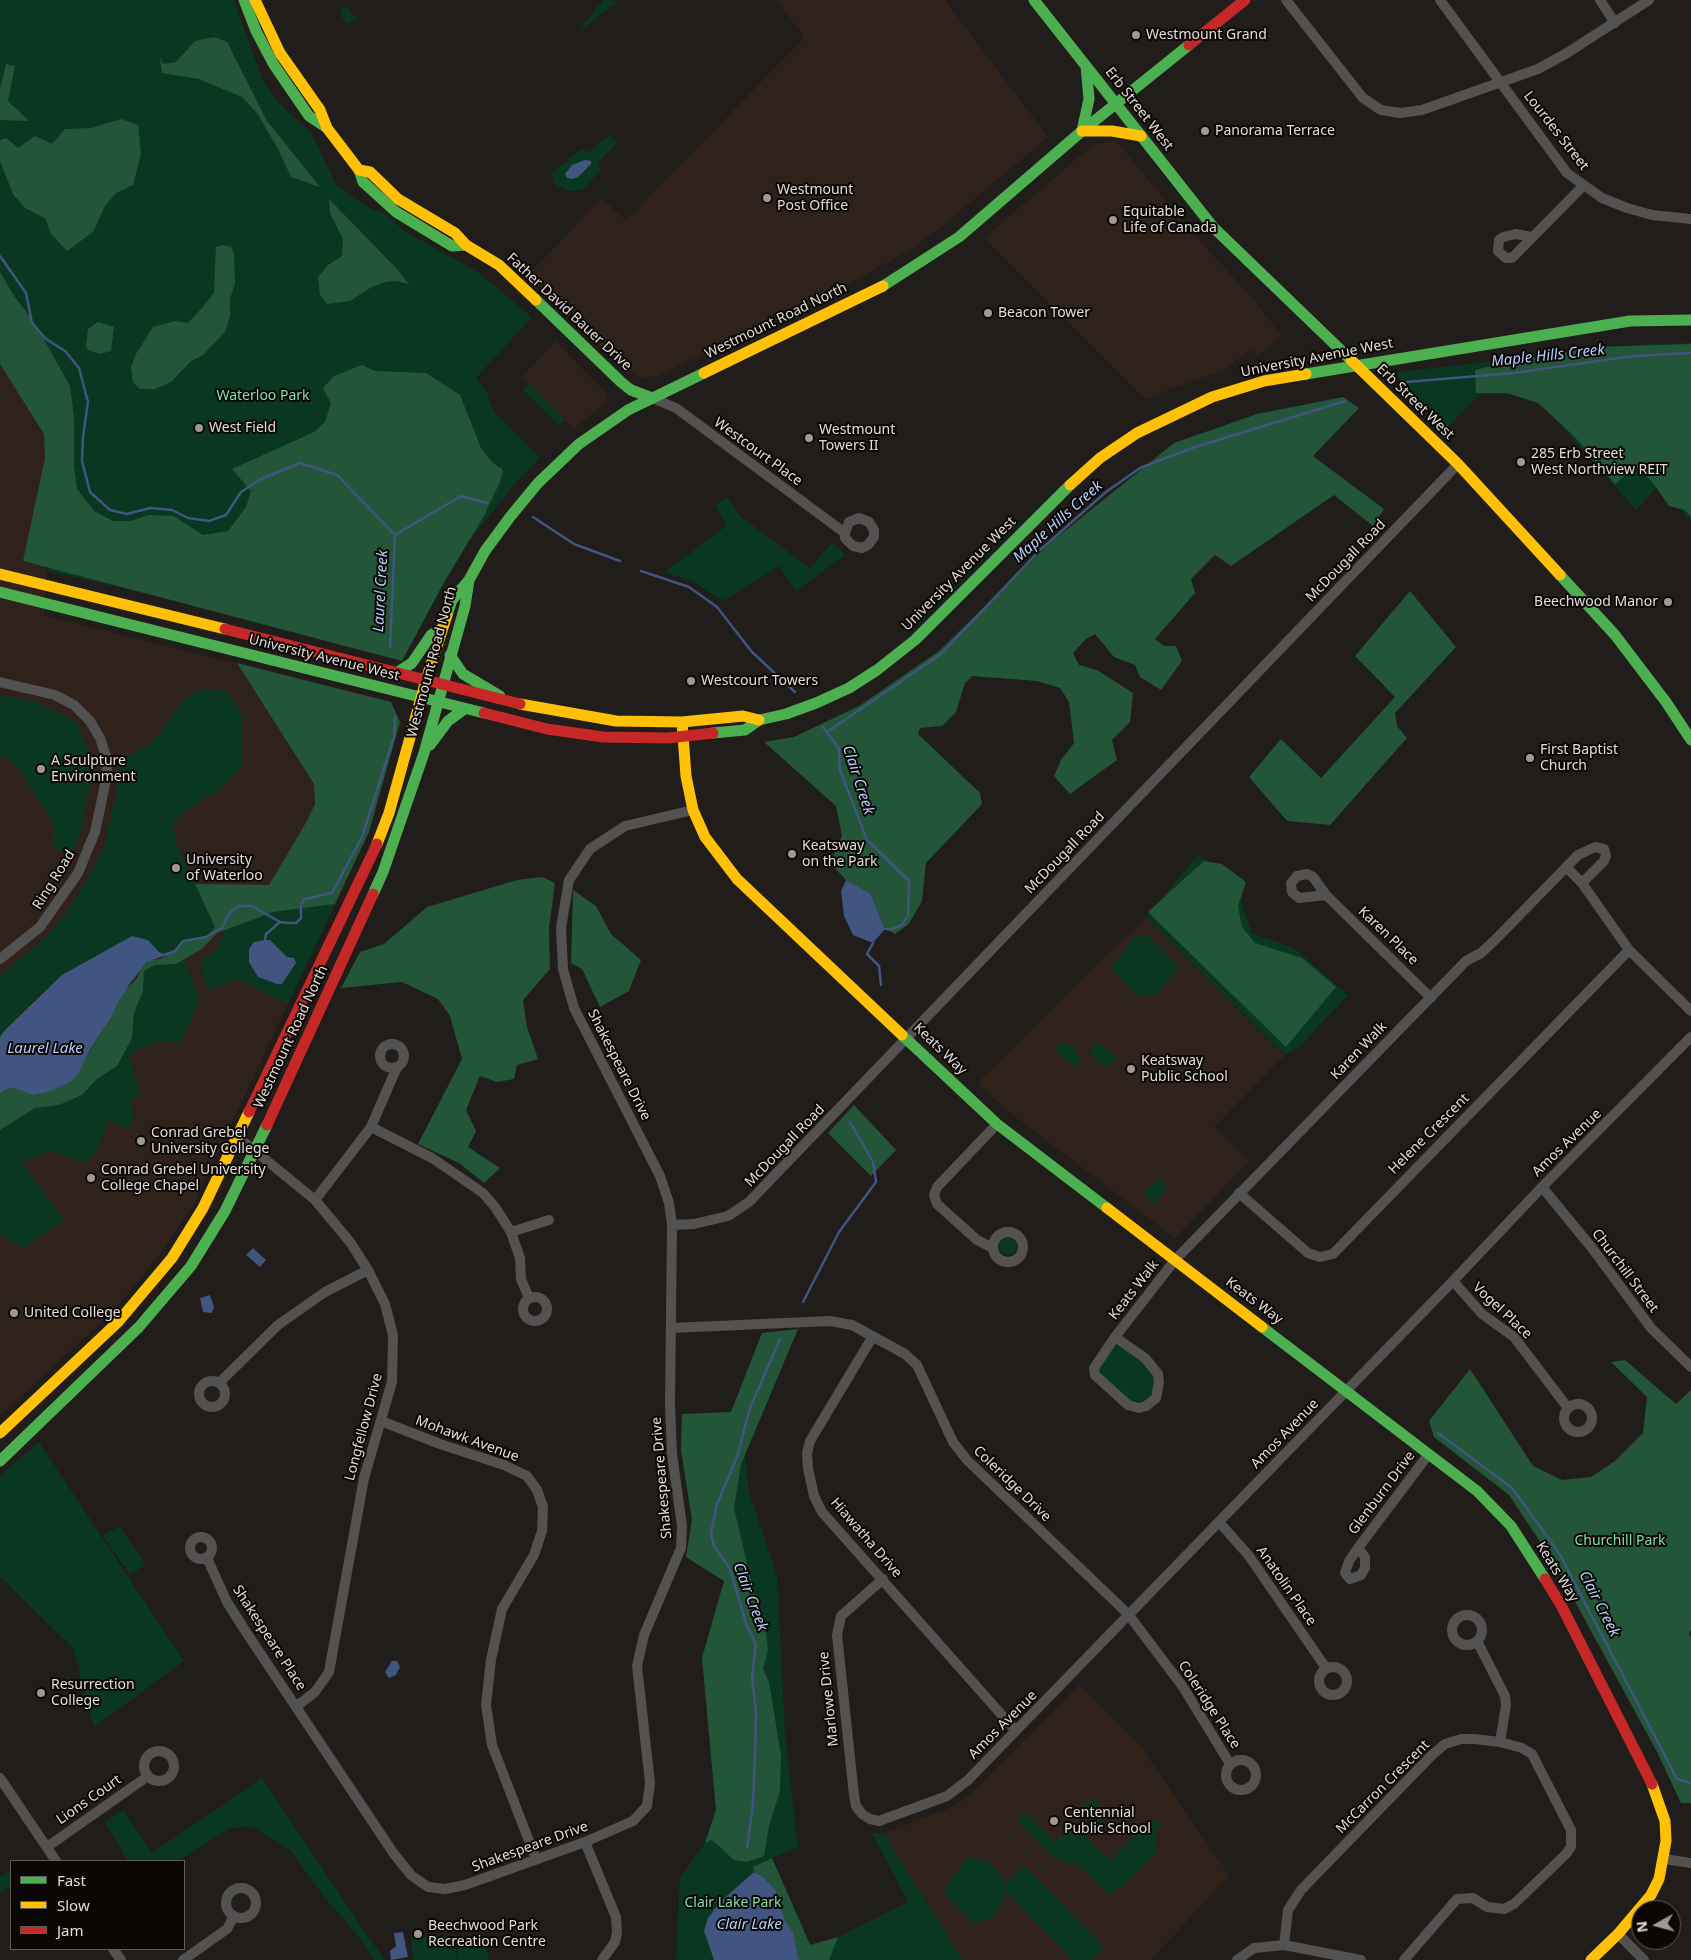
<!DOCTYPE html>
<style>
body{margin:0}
#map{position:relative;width:1691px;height:1960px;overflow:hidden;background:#201d1a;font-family:"Noto Sans",sans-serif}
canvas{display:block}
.legend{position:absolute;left:10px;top:1860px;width:175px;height:90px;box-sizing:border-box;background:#0a0705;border:1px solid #615c5a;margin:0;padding:6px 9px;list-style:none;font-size:15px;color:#e3dcd9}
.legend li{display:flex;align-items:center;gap:10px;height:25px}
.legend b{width:25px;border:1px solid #615c5a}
.north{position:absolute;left:1631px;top:1900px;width:50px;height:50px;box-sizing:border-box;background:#0a0705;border:1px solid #615c5a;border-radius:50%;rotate:263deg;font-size:14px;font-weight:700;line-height:20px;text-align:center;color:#e3dcd9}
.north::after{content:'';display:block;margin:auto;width:18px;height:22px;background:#9f9996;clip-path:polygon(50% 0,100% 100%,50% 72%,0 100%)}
</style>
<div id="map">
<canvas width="1691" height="1960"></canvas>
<ul class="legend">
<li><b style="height:6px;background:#4caf50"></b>Fast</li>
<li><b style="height:6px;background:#ffc107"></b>Slow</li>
<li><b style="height:6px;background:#c62828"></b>Jam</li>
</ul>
<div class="north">N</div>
</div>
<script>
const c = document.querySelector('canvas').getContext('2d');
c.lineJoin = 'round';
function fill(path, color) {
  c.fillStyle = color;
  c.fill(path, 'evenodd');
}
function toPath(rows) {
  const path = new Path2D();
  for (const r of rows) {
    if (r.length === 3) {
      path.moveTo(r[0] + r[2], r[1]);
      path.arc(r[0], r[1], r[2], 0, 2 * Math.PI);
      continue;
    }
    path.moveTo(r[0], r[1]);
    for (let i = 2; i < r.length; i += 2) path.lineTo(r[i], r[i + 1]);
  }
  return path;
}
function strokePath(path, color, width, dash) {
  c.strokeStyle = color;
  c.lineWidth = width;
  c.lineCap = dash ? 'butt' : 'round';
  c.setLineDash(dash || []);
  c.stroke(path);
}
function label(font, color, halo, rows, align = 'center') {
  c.font = font + ' "Noto Sans",sans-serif';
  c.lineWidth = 4;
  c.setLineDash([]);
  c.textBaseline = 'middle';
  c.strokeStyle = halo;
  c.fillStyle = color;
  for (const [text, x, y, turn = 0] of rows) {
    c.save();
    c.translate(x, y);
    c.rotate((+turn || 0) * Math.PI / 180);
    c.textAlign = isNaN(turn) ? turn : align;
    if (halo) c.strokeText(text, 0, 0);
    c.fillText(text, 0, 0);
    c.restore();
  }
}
const built = toPath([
 [776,0,945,0,1048,137,946,223,915,247,829,295,657,376,643,378,633,373,528,275,602,198,626,221,802,40,803,35],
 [1116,140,1183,222,1253,299,1281,335,1258,356,1251,349,1228,368,1145,399,984,238,1093,145],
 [556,341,608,395,604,404,574,429,521,377],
 [0,363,53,436,44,615,391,702,400,722,369,832,194,1203,161,1253,111,1313,0,1416],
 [1146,917,1285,1055,1214,1127,1249,1162,1175,1238,1009,1112,977,1083],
 [1079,1685,1142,1748,1229,1875,1151,1960,963,1960,883,1833,948,1809,966,1798]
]);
const green = toPath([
 [0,0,234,0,263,82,279,103,311,133,336,184,354,198,372,209,385,213,406,232,478,272,532,317,476,378,486,391,495,413,540,458,519,479,464,547,402,661,153,595,48,571,53,436,0,363],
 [603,0,617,1,583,29,582,27],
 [344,8,348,8,357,19,347,24,341,16,341,11],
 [609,135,617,143,600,160,598,166,601,170,582,190,571,191,552,183,554,178,552,173,581,149,587,152,590,151],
 [1691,343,1691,521,1658,486,1636,510,1534,395,1480,394,1447,428,1402,386,1397,372,1651,344],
 [529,384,565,419,559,425,523,390],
 [727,497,740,516,810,568,832,543,845,555,796,591,779,566,723,601,692,581,665,572,726,526,715,505],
 [212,689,226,692,239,708,241,715,241,768,217,793,205,797,173,822,176,843,215,926,206,937,194,938,175,951,166,955,159,953,148,940,135,936,84,962,62,975,45,990,11,1023,0,1037,0,976,46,937,67,912,88,878,104,848,115,799,121,757,133,754,150,743,163,729,181,702,187,697,195,691],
 [0,695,36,702,57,711,77,724,90,754,90,785,80,834,69,858,52,843,54,823,16,766,2,755,0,762],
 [1198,855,1235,883,1252,933,1294,948,1348,995,1301,1045,1285,1055,1146,917],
 [335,904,288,1004,240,980,231,981,211,990,203,977,202,960,217,948,226,930,273,912],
 [277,947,284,955,294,958,277,984,269,981],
 [1135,936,1148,936,1179,967,1158,993,1136,996,1111,968],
 [184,960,200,1000,181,1041,160,1041,137,1050,130,1057,140,1096,130,1099,134,1119,128,1128,108,1121,97,1151,89,1160,82,1162,49,1151,22,1162,64,1220,23,1248,0,1234,0,1130,35,1108,59,1105,82,1095,97,1079,117,1066,132,1038,134,1013,143,991,144,972,155,965,176,964],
 [1062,1042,1072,1046,1081,1059,1075,1067,1057,1052,1057,1046],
 [1099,1042,1117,1059,1109,1065,1104,1066,1090,1053,1094,1043],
 [1158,1178,1168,1188,1153,1204,1143,1194],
 [1008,1246,9],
 [798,1329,745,1456,749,1492,777,1576,785,1732,797,1841,800,1846,772,1858,811,1945,838,1937,908,1902,872,1833,883,1833,963,1960,676,1960,680,1878,705,1843,716,1810,702,1658,724,1581,686,1557,692,1520,681,1450,682,1414,731,1412,762,1333],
 [1114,1345,1122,1346,1146,1365,1154,1375,1155,1386,1150,1396,1140,1402,1126,1400,1099,1371,1098,1364],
 [39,1442,184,1661,94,1727,73,1648,0,1577,0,1476],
 [119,1526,146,1564,130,1575,103,1536],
 [262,1778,367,1935,385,1960,374,1960,355,1932,324,1897,292,1852,253,1827,230,1828,178,1861,128,1861,105,1822,123,1810,152,1853],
 [1092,1798,1108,1814,1098,1824,1082,1808],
 [1026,1813,1055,1842,1066,1831,1068,1833,1075,1826,1110,1861,1144,1826,1145,1828,1154,1819,1163,1825,1155,1831,1155,1847,1159,1850,1127,1883,1121,1888,1119,1886,1110,1895,1074,1861,1070,1865,1058,1858,1056,1860,1017,1821],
 [968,1857,989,1861,1003,1877,1004,1885,1025,1865,1104,1948,1092,1960,1072,1960,1004,1889,1005,1898,994,1916,975,1924,946,1896,945,1892,947,1885],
 [11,1870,11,1885,0,1893,0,1877],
 [455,1935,457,1960,413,1960,411,1938],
 [484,1938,489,1960,458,1960,458,1944]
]);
const forest = toPath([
 [214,37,227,42,267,121,320,187,291,177,278,149,257,113,242,97,199,79,162,73,160,57,163,64,176,62,195,41],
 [6,64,15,66,8,101,29,121,0,120,0,89],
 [121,119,138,125,141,154,133,185,116,193,105,206,93,232,67,251,51,234,45,218,25,208,13,194,0,161,0,140,6,138,18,148,35,136,52,144,65,129,91,128],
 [329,199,396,268,409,284,396,281,385,282,370,288,350,301,327,304,320,295,318,277,328,265,342,256,343,239,330,213],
 [222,245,231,247,234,254,235,284,230,298,230,316,225,332,203,355,190,362,171,382,155,389,140,389,133,382,131,367,136,354,153,327,175,321,188,323,202,308,214,293,216,247],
 [0,272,14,296,36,325,70,386,74,417,74,465,77,489,94,511,113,521,131,521,149,515,174,516,203,535,228,531,246,507,251,491,232,469,314,432,325,422,331,403,323,388,334,376,362,365,375,371,426,373,460,395,481,448,492,462,503,470,500,482,484,516,443,584,402,661,23,561,45,458,44,434,0,364],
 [98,322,114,327,111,351,100,354,88,350,86,346,88,329],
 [1691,344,1691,517,1685,510,1669,506,1653,483,1636,466,1615,484,1574,436,1538,403,1507,393,1476,393,1475,370,1501,364,1594,347],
 [1343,397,1359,408,1313,456,1384,509,1373,526,1334,495,1231,566,1215,555,1191,579,1195,593,1155,639,1164,646,1176,646,1182,661,1161,690,1140,677,1135,665,1114,657,1095,634,1086,639,1073,653,1079,665,1097,670,1133,693,1130,722,1112,740,1117,760,1070,794,1054,776,1061,760,1074,743,1069,702,1060,688,1037,681,972,676,965,683,956,712,942,726,920,728,918,734,980,793,982,804,926,863,922,901,909,924,895,934,885,929,870,893,846,880,830,863,842,836,836,806,764,742,794,737,859,706,939,651,1051,542,1174,443,1257,414],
 [1410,591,1456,647,1395,713,1397,726,1407,738,1330,825,1287,821,1249,777,1281,739,1321,778,1395,697,1355,656],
 [237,663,391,702,400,722,369,832,335,904,273,912,217,933,202,949,176,964,155,965,144,971,143,991,134,1013,132,1038,117,1066,97,1079,82,1095,59,1105,35,1108,0,1130,0,1094,6,1089,14,1088,38,1095,69,1083,112,1016,123,993,137,978,141,969,150,960,160,959,175,951,183,941,206,937,215,927,195,884,269,885,307,821,315,804,314,784],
 [1204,861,1222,864,1246,882,1238,906,1242,927,1255,943,1302,958,1336,987,1286,1047,1148,912],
 [542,877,555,883,549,928,550,969,523,1000,527,1027,538,1059,517,1065,514,1079,497,1082,480,1076,466,1110,476,1131,468,1147,500,1168,484,1183,459,1163,418,1144,462,1059,450,1016,438,999,402,982,341,988,360,952,384,944,427,907,517,880],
 [573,890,596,906,611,934,641,960,629,991,600,1007,582,969,571,963],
 [854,1105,896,1150,871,1176,828,1133],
 [798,1329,741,1464,734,1508,757,1606,765,1621,768,1651,763,1669,769,1682,781,1755,780,1791,769,1826,764,1856,747,1862,734,1860,712,1840,705,1843,716,1810,702,1658,724,1581,686,1557,692,1520,681,1450,682,1414,731,1412,762,1333],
 [1625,1360,1676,1404,1691,1390,1691,1629,1689,1634,1691,1638,1691,1803,1681,1803,1657,1752,1554,1563,1509,1495,1434,1437,1429,1421,1470,1369,1533,1466,1562,1480,1591,1477,1615,1461,1643,1433,1647,1397,1611,1362],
 [772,1858,810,1945,838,1937,829,1960,799,1960,793,1932,785,1920,775,1889,762,1876,754,1872,753,1867]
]);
const water = toPath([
 [585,160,591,161,591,164,578,177,572,179,567,178,565,174,572,165],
 [846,880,870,893,885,929,873,943,853,935,844,916,841,891],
 [132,936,148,940,159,952,166,955,147,962,131,982,119,1001,112,1016,89,1051,78,1074,69,1083,45,1093,34,1095,14,1088,6,1089,0,1094,0,1037,5,1030,62,975],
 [265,940,270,940,287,957,294,958,296,963,282,984,277,984,258,977,249,962,249,949,254,942],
 [253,1248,266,1260,260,1267,246,1255],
 [210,1295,214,1307,212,1313,203,1312,200,1298],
 [392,1661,397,1661,400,1667,396,1675,389,1678,385,1672],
 [754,1872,762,1876,775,1889,785,1920,793,1932,799,1960,714,1960,704,1931,708,1918,720,1902],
 [403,1932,408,1957,391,1960,390,1951,396,1946,394,1933]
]);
const stream = toPath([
 [0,256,26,293,32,323,46,339,65,351,79,368,88,402,83,437,82,461,90,492,110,510,127,514,150,508,172,510,188,518,209,521,226,515,241,492,261,479,300,463,337,475,395,535,390,648],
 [1407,382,1513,373,1633,356,1691,353],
 [533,517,574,544,620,561],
 [395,535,461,496,487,503],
 [641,571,689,587,717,607,752,652,795,692],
 [823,727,839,749,840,770,867,840,909,881,908,916,902,925,893,929,885,929],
 [827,732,941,654,1040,550,1106,492,1140,468,1192,448,1345,401],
 [265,940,266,934,280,922],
 [873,943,867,954,879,966,881,985],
 [164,955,175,951,183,941,206,937,222,928,229,914,238,906,252,906,280,922,290,923,296,923,301,918,301,904,305,899,332,893,362,837,394,737,395,717],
 [803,1302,839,1232,876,1182,873,1162,850,1122],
 [1438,1433,1512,1488,1559,1553,1677,1779,1691,1783],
 [747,1848,753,1804,755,1755,756,1713,752,1677,756,1644,747,1626,730,1569,714,1546,711,1534,717,1504,737,1457,750,1408,780,1339]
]);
const street = toPath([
 [1286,0,1363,98,1381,110,1400,113,1422,110,1538,69,1567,53,1649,0],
 [1440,0,1567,173,1602,198,1627,208,1652,215,1691,219],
 [1600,0,1615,23],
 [1532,237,1516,234,1503,237,1499,240,1498,251,1506,258,1512,258,1583,186],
 [652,398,676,408,845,533,845,538,853,546,862,548,868,545,874,537,874,530,869,522,859,518,849,522,845,533],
 [0,682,55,695,74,705,90,721,100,738,106,756,107,775,95,832,78,873,40,927,0,959],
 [1566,867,1582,883,1629,950,1691,1011],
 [1326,895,1299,898,1292,892,1291,883,1297,876,1307,874,1313,877,1326,895,1431,998],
 [392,1056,12],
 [371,1127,432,1158,483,1193,495,1207,511,1232,520,1258,521,1279,529,1298],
 [238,1137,315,1200,350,1242,368,1270,385,1304,393,1335,392,1382,364,1478,329,1672,315,1692,297,1706],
 [1542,1187,1592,1248,1651,1328,1691,1367],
 [1239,1193,1308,1253,1320,1257,1333,1254,1629,950],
 [315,1200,371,1127,397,1067],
 [672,1225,694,1224,728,1216,749,1202,1458,464],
 [511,1232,549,1220],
 [1008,1247,15],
 [993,1248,977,1240,937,1204,934,1195,937,1187,997,1124],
 [1453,1281,1482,1314,1514,1337,1568,1408],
 [535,1309,12],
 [672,1328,830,1321,852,1325,905,1354,917,1365,953,1442,967,1460,1128,1614,1183,1687,1230,1764],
 [873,1336,810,1441,807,1453,808,1468,814,1496,822,1512,1016,1731],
 [1115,1337,1145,1358,1158,1374,1159,1382,1156,1398,1146,1406,1139,1408,1128,1405,1095,1375,1094,1368,1115,1337,1175,1260,1466,961,1481,953,1495,940,1578,855,1595,847,1604,849,1606,856,1604,861,1582,883],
 [212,1394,13],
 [219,1383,278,1325,325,1292,368,1270],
 [1578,1418,14],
 [381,1421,440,1444,504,1465,527,1476,537,1490,543,1507,542,1531,534,1555,502,1609,491,1660,486,1705,492,1745,536,1859],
 [1219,1522,1249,1556,1326,1668],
 [201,1548,11],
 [1358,1548,1365,1557,1365,1568,1361,1575,1350,1579,1345,1573,1349,1561,1358,1548,1428,1455],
 [207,1558,227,1602,246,1632,394,1854,411,1875,428,1887,445,1889,465,1885,585,1842,633,1821,647,1806,650,1783,637,1666,644,1635,681,1548,682,1526,672,1454,670,1405,672,1225,669,1203,660,1176,574,1008,563,969,561,928,569,880,590,849,625,826,693,810],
 [883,1579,841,1616,837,1635,854,1795,856,1806,862,1814,870,1819,879,1821,947,1796,968,1780,1453,1281,1542,1187,1691,1037],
 [1467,1630,15],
 [1477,1641,1505,1696,1506,1705,1500,1742],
 [1333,1681,14],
 [159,1766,15],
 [1241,1775,15],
 [0,1778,56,1861],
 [585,1842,616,1917,617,1932,615,1942,602,1960],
 [47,1847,148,1776],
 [1664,1859,1691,1863],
 [241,1903,15],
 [1618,1934,1644,1960],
 [1284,1945,1288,1910,1301,1890,1432,1755,1445,1744,1461,1739,1474,1739,1500,1742,1522,1748,1532,1754,1571,1830,1571,1847,1566,1854,1514,1904,1504,1909,1487,1907,1473,1898,1457,1899,1404,1960],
 [113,1949,121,1960],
 [183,1960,227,1929,234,1916],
 [1237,1960,1254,1948,1284,1945,1361,1960]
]);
const fast = toPath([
 [244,0,256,31,274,65,309,116,327,128],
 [1034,0,1213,227,1351,360],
 [1082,131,1089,99,1086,66],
 [359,170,363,182,396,212,452,246,466,245],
 [883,286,959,237,1082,131,1189,45],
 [536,300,621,382,631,390,652,398],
 [1306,374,1630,321,1691,320],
 [1560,575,1615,635,1666,702,1691,740],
 [0,592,484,713],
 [447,615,452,600,469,580,485,551,510,517,538,483,579,444,628,410,704,373],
 [450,655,463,674,500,696],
 [398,672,412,663,431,635,441,629],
 [713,733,745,730,759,720,786,714,816,703,849,688,877,670,915,640,1070,485],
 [430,745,448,721,463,710],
 [373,894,383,872,424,753,465,606,469,580],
 [902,1035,997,1124,1107,1208],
 [1262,1327,1477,1491,1511,1526,1545,1579],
 [0,1461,139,1327,191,1266,225,1211,267,1125]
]);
const slow = toPath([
 [255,0,280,53,320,110,327,128,359,170,370,172,398,199,455,233,466,245,499,265,536,300],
 [1082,131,1112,131,1141,136],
 [1351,360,1458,464,1560,575],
 [704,373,883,286],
 [1070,485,1100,458,1137,433,1212,397,1264,381,1306,374],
 [0,574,225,629],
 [520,704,616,721,682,722,743,716,759,720],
 [682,722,686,776,693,810,705,837,737,879,902,1035],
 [377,844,389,813,426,680,447,615],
 [1107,1208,1262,1327],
 [0,1433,118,1322,172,1258,203,1208,249,1112],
 [1591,1960,1618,1934,1651,1895,1659,1879,1666,1841,1665,1821,1652,1784]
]);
const jam = toPath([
 [1189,45,1245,0],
 [225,629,520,704],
 [484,713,547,729,603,737,668,738,713,733],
 [249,1112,377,844],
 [267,1125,373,894],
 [1545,1579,1562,1607,1652,1784]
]);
const markers = [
 [1136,35,5,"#9f9996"],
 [1205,131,5,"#9f9996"],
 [767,198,5,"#9f9996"],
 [1113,220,5,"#9f9996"],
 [988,313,5,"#9f9996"],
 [199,428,5,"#9f9996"],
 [809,438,5,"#9f9996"],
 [1521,462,5,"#9f9996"],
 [1668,602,5,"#9f9996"],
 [691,681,5,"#9f9996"],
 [1530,758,5,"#9f9996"],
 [41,769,5,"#9f9996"],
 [792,854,5,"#9f9996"],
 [176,868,5,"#9f9996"],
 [1131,1069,5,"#9f9996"],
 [141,1141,5,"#9f9996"],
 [91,1178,5,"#9f9996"],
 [14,1313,5,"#9f9996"],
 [41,1693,5,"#9f9996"],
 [1054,1821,5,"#9f9996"],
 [418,1934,5,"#9f9996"]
];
const poiNames = [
 ["Westmount Grand",1146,35],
 ["Panorama Terrace",1215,131],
 ["Westmount",777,190],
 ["Post Office",777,206],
 ["Equitable",1123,212],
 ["Life of Canada",1123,228],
 ["Beacon Tower",998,313],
 ["West Field",209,428],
 ["Westmount",819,430],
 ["Towers II",819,446],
 ["285 Erb Street",1531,454],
 ["West Northview REIT",1531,470],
 ["Beechwood Manor",1658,602,"right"],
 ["Westcourt Towers",701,681],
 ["First Baptist",1540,750],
 ["Church",1540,766],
 ["A Sculpture",51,761],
 ["Environment",51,777],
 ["Keatsway",802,846],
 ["on the Park",802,862],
 ["University",186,860],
 ["of Waterloo",186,876],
 ["Keatsway",1141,1061],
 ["Public School",1141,1077],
 ["Conrad Grebel",151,1133],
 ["University College",151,1149],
 ["Conrad Grebel University",101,1170],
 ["College Chapel",101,1186],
 ["United College",24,1313],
 ["Resurrection",51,1685],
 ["College",51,1701],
 ["Centennial",1064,1813],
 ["Public School",1064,1829],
 ["Beechwood Park",428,1926],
 ["Recreation Centre",428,1942]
];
const streetNames = [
 ["Erb Street West",1139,109,52],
 ["Lourdes Street",1556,131,52],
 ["Father David Bauer Drive",569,312,43],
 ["Westmount Road North",776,321,-26],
 ["University Avenue West",1317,358,-11],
 ["Erb Street West",1415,402,44],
 ["Westcourt Place",758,452,36],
 ["McDougall Road",1346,561,-46],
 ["University Avenue West",959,574,-45],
 ["University Avenue West",324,658,14],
 ["Westmount Road North",432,662,-75],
 ["McDougall Road",1065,853,-46],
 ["Ring Road",54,880,-58],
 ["Karen Place",1388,936,44],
 ["Westmount Road North",291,1037,-65],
 ["Keats Way",940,1049,44],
 ["Karen Walk",1359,1051,-46],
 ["Shakespeare Drive",619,1065,63],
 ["Helene Crescent",1429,1134,-45],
 ["Amos Avenue",1567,1143,-44],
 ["McDougall Road",785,1146,-46],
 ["Churchill Street",1625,1271,53],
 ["Keats Walk",1134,1290,-52],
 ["Keats Way",1254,1301,37],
 ["Vogel Place",1502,1311,43],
 ["Longfellow Drive",364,1427,-75],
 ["Amos Avenue",1285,1434,-46],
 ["Mohawk Avenue",467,1439,20],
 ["Shakespeare Drive",662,1478,-95],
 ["Coleridge Drive",1012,1484,44],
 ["Glenburn Drive",1382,1493,-53],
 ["Hiawatha Drive",866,1538,49],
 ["Keats Way",1557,1572,58],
 ["Anatolin Place",1286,1586,55],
 ["Shakespeare Place",269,1638,57],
 ["Marlowe Drive",829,1699,-96],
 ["Coleridge Place",1209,1705,57],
 ["Amos Avenue",1003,1725,-45],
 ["McCarron Crescent",1383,1787,-45],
 ["Lions Court",89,1800,-35],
 ["Shakespeare Drive",530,1847,-20]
];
const parkNames = [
 ["Waterloo Park",263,396],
 ["Churchill Park",1620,1541],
 ["Clair Lake Park",733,1903]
];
const waterNames = [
 ["Maple Hills Creek",1548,356,-6],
 ["Maple Hills Creek",1058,522,-42],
 ["Laurel Creek",381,591,-87],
 ["Clair Creek",858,780,72],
 ["Laurel Lake",45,1049],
 ["Clair Creek",750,1597,69],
 ["Clair Creek",1599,1604,63],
 ["Clair Lake",749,1925]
];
fill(built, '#2f221a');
fill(green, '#0a3721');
fill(forest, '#235539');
fill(water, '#40557f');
strokePath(stream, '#40557f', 2.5);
strokePath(street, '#545151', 10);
strokePath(fast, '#4caf50', 11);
strokePath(slow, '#ffc107', 11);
strokePath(jam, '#c62828', 11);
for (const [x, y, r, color] of markers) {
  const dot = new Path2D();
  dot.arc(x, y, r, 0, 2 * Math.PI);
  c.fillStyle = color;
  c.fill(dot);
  strokePath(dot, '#0a0705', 2);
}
label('14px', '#e3dcd9', '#0a0705', poiNames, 'left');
label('14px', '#e3dcd9', '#0a0705', streetNames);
label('14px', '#87deab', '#0a0705', parkNames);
label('italic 15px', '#b7cdfa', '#0a0705', waterNames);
</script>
